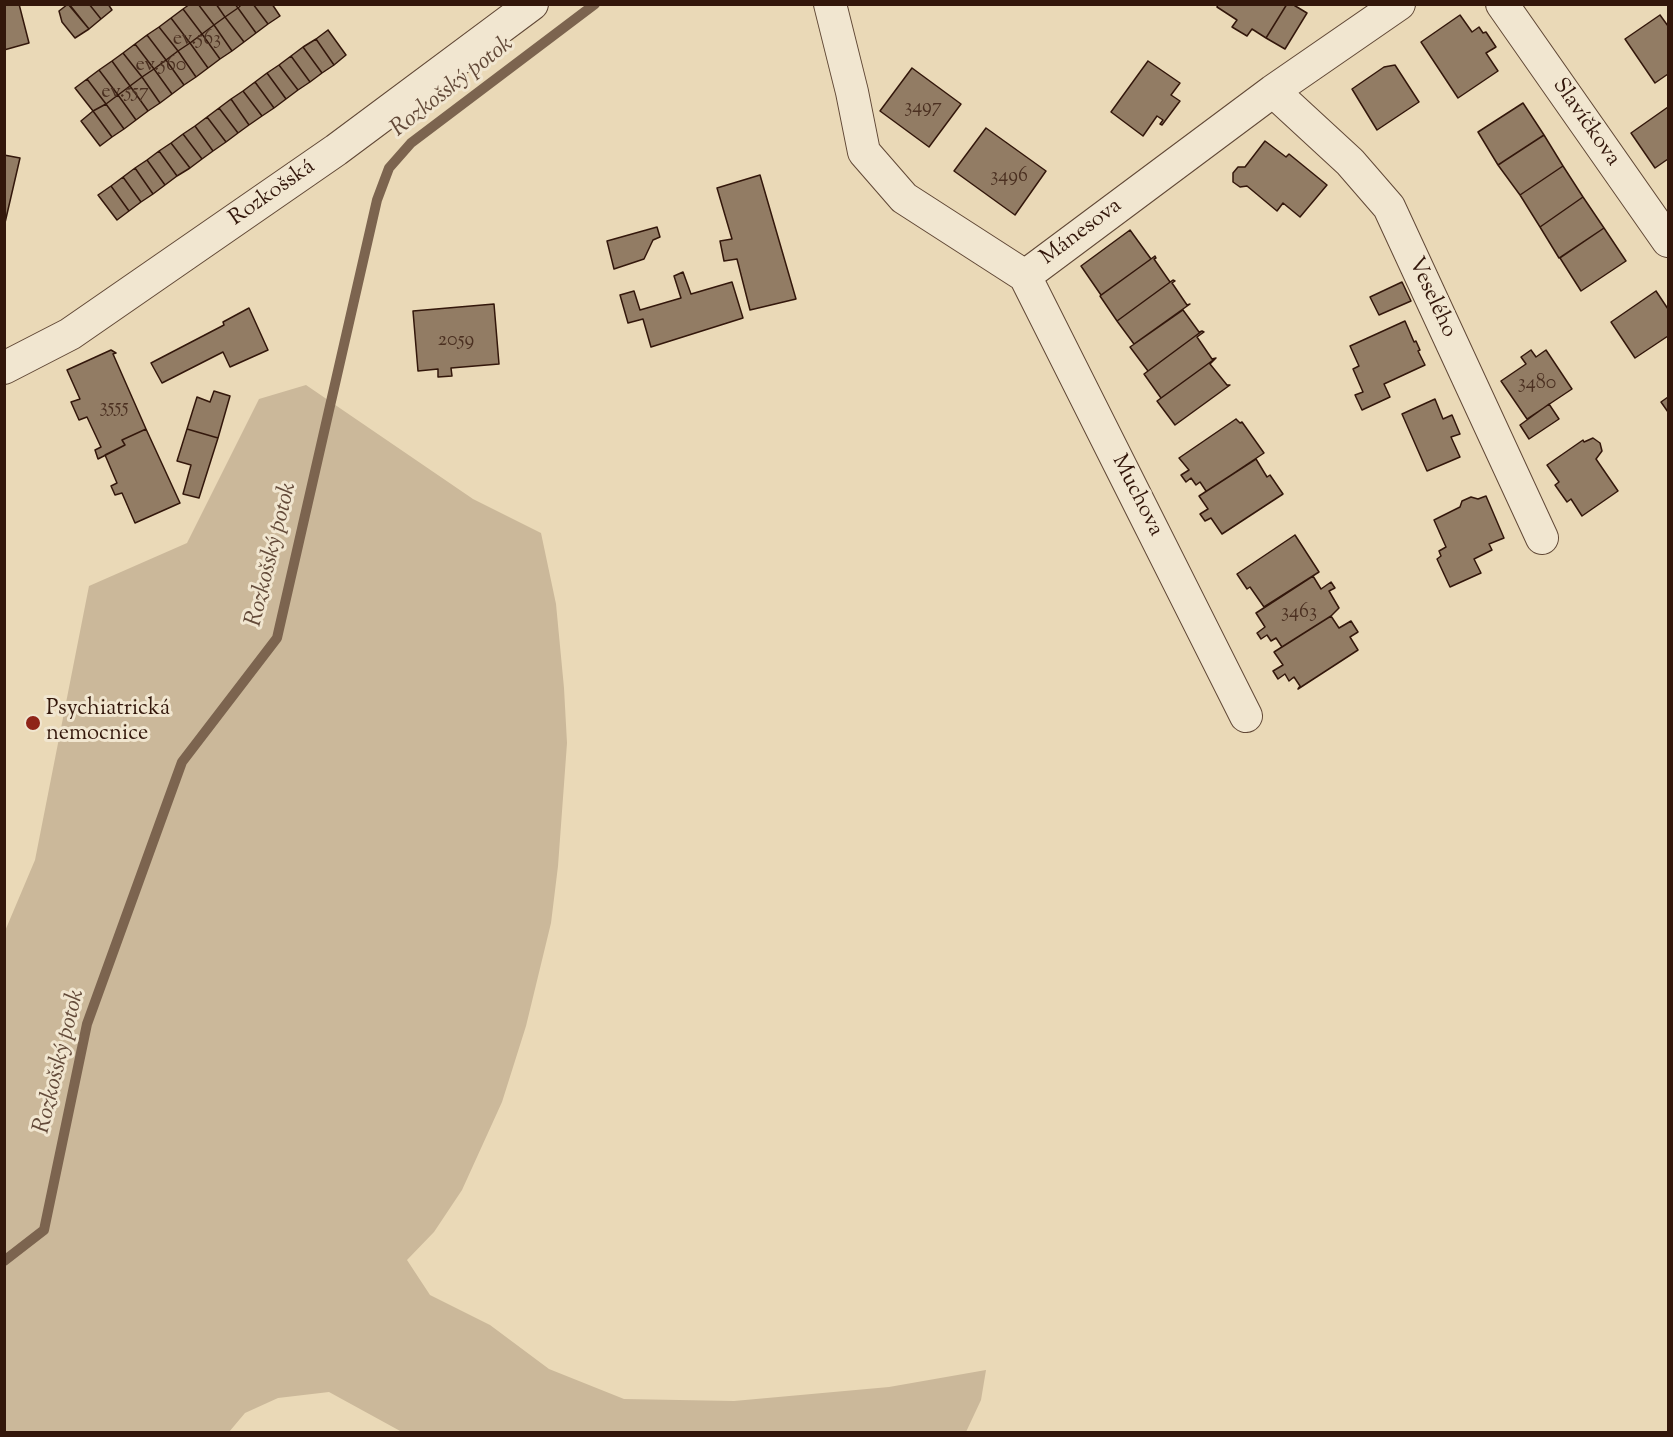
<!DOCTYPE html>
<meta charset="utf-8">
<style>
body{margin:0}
#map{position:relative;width:1673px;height:1437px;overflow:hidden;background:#ead9b7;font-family:"Sorts Mill Goudy",serif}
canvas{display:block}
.frame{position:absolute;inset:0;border:6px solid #33170b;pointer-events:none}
</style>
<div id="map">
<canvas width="1673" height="1437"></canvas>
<div class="frame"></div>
</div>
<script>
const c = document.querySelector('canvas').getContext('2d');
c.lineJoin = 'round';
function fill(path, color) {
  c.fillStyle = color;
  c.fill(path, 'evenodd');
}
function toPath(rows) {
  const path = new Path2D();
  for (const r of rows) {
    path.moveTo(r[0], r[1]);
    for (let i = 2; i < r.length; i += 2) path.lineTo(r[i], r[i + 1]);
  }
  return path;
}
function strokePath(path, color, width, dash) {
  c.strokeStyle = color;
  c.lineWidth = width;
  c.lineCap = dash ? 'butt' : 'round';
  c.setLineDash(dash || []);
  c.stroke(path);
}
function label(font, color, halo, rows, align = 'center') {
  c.font = font + ' "Sorts Mill Goudy",serif';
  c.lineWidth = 6;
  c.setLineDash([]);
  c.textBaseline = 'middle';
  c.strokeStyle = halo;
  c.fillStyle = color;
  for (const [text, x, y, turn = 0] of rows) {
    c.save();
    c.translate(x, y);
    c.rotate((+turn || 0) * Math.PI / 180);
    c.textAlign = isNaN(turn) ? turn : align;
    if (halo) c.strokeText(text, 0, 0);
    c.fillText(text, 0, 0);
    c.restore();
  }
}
const green = toPath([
 [306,385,473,499,541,533,556,604,564,688,567,743,558,866,551,923,526,1026,502,1102,462,1190,434,1232,407,1260,430,1295,490,1325,549,1369,624,1399,734,1401,889,1387,986,1370,981,1400,966,1432,402,1432,329,1392,278,1398,245,1413,229,1432,5,1432,5,931,35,860,89,586,187,543,259,399]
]);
const stream = toPath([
 [4,1261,44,1230,87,1024,182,762,277,638,377,200,389,168,411,143,595,4]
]);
const building = toPath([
 [4,4,19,4,29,43,4,50,4,4],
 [68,4,89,29,75,38,62,22,59,11,68,4],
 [69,4,89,4,101,19,89,29,69,4],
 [89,4,108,4,112,10,101,19,89,4],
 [190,4,198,4,214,25,202,34,183,9,190,4],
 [198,4,216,4,225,17,214,25,198,4],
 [216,4,235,4,238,8,225,17,216,4],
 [242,4,253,4,268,24,256,33,238,8,242,4],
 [253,4,272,4,280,16,268,24,253,4],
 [1218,4,1287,4,1266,38,1252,29,1247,36,1232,27,1237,20,1217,7,1218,4],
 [1287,4,1292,4,1307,13,1285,49,1266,38,1287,4],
 [238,8,256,33,244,42,225,17,238,8],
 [183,9,202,34,190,43,171,18,183,9],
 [1460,15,1472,32,1479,27,1483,33,1486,32,1496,47,1486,53,1498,71,1458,98,1421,42,1460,15],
 [1660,15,1668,26,1668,74,1655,83,1625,39,1660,15],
 [225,17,244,42,232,51,214,25,225,17],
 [171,18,190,43,178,51,159,27,171,18],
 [214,25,232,51,220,59,202,34,214,25],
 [159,27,178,51,166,60,147,35,159,27],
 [328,30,346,55,334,65,316,39,328,30],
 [202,34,220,59,208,68,190,43,202,34],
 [147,35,166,60,154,69,135,44,147,35],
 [316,39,334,65,322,73,303,47,316,39],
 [190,43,208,68,196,77,178,51,190,43],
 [135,44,154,69,142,77,123,53,135,44],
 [303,47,322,73,310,82,291,56,303,47],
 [178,51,196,77,184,85,166,60,178,51],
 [123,53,142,77,130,86,112,61,123,53],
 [291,56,310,82,298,90,279,65,291,56],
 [166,60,184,85,172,94,154,69,166,60],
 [112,61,130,86,118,95,99,70,112,61],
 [1148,61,1180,83,1171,95,1180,101,1162,125,1160,124,1163,120,1157,116,1143,136,1111,112,1148,61],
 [279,65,298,90,286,99,267,73,279,65],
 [1395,65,1419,102,1377,130,1352,89,1384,67,1395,65],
 [912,68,961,104,929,147,880,111,912,68],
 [154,69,172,94,160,103,142,77,154,69],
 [99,70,118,95,106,104,87,79,99,70],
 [267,73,286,99,274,108,255,82,267,73],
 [142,77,160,103,148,111,130,86,142,77],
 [87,79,106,104,93,111,75,88,87,79],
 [255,82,274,108,262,116,243,91,255,82],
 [130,86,148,111,136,120,118,95,130,86],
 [243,91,262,116,249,125,231,99,243,91],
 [118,95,136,120,124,129,106,104,118,95],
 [231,99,249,125,238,133,219,108,231,99],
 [1523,103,1544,135,1498,165,1478,132,1523,103],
 [106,104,124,129,112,137,93,111,106,104],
 [1668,107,1668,159,1655,168,1631,133,1668,107],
 [219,108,238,133,226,142,207,117,219,108],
 [93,111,112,137,100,146,81,121,93,111],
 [207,117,226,142,213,151,195,126,207,117],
 [195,126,213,151,202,159,183,134,195,126],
 [986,128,1046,171,1015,215,954,171,986,128],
 [183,134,202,159,190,168,171,143,183,134],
 [1544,135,1563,166,1520,195,1498,165,1544,135],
 [1265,141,1286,157,1289,154,1327,185,1300,217,1283,203,1277,211,1247,186,1240,187,1233,182,1233,173,1238,167,1245,167,1265,141],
 [171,143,190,168,177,176,159,151,171,143],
 [159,151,177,176,165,185,147,160,159,151],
 [4,155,20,158,4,227,4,155],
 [147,160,165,185,153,194,135,168,147,160],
 [1563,166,1583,197,1540,227,1520,195,1563,166],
 [135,168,153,194,141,202,123,177,135,168],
 [760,175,796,299,750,310,737,259,724,261,720,241,732,239,717,188,760,175],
 [123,177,141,202,129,211,111,186,123,177],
 [111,186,129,211,117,220,98,195,111,186],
 [1583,197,1604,228,1559,258,1540,227,1583,197],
 [657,227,660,237,653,240,644,259,614,269,607,241,657,227],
 [1604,228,1626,261,1581,291,1560,258,1604,228],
 [1130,230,1151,259,1101,295,1081,266,1130,230],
 [1155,256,1156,258,1154,259,1170,282,1173,280,1117,321,1100,296,1155,256],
 [683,272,691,294,732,282,743,318,651,347,643,319,628,323,620,295,634,291,640,310,681,298,674,276,683,272],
 [1173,280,1175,281,1172,283,1187,305,1190,304,1134,344,1117,321,1173,280],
 [1402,282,1411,301,1379,315,1370,297,1402,282],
 [1656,291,1668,309,1668,336,1635,358,1611,322,1656,291],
 [494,304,499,364,451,368,452,376,438,377,438,369,418,371,413,311,494,304],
 [249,308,268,350,230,367,223,352,162,383,151,363,224,325,223,322,249,308],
 [1183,310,1199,332,1202,331,1148,371,1130,347,1183,310],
 [1405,321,1414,342,1416,341,1420,350,1418,351,1425,365,1384,384,1390,397,1362,410,1355,395,1363,392,1353,369,1359,366,1350,346,1405,321],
 [1202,331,1204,332,1197,337,1212,359,1216,358,1161,398,1144,374,1202,331],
 [111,350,116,353,113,354,146,429,122,440,125,445,98,459,95,450,101,447,87,417,79,420,71,402,80,399,67,370,111,350],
 [1531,350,1536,357,1546,350,1572,389,1527,419,1501,381,1526,364,1521,357,1531,350],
 [1216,358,1210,364,1227,385,1230,385,1175,425,1157,401,1216,358],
 [214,391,230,396,218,438,187,429,197,397,210,402,214,391],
 [1668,397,1668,412,1661,402,1668,397],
 [1435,399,1443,419,1452,415,1460,434,1451,437,1460,457,1427,471,1402,414,1435,399],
 [1549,404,1559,419,1529,439,1520,425,1549,404],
 [1236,419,1240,423,1242,422,1264,453,1204,493,1206,491,1200,482,1196,485,1191,478,1186,482,1181,475,1189,470,1179,458,1236,419],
 [146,429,180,503,135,523,122,493,115,495,111,486,117,483,105,455,125,445,122,440,146,429],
 [187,429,218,438,199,498,183,494,191,465,177,461,187,429],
 [1593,438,1600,443,1602,451,1596,459,1618,491,1582,516,1571,499,1567,502,1555,485,1559,482,1547,465,1583,440,1584,442,1593,438],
 [1256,459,1267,477,1270,475,1283,494,1222,534,1211,518,1205,521,1200,514,1208,509,1199,496,1256,459],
 [1486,496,1504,538,1489,544,1492,550,1474,559,1481,573,1450,587,1437,559,1441,556,1439,551,1446,547,1434,520,1460,507,1462,501,1471,497,1478,499,1486,496],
 [1295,535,1319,572,1264,607,1250,587,1247,589,1237,574,1295,535],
 [1313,576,1321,589,1331,582,1335,588,1329,591,1339,608,1331,616,1282,647,1276,638,1271,641,1267,635,1261,639,1257,633,1265,627,1256,613,1313,576],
 [1331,616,1339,628,1351,621,1358,632,1350,637,1358,650,1298,689,1300,686,1294,677,1289,681,1285,674,1278,679,1273,671,1283,665,1274,652,1331,616]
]);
const street = toPath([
 [830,4,852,92,864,152,904,198,1025,276],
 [1502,4,1668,241],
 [1273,91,1350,162,1389,207,1542,538],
 [1025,276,1246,716],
 [1025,276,1273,91,1399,4],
 [4,368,70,334,336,150,532,4]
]);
const markers = [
 [33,723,8,"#8f2418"]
];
const numberNames = [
 ["ev.563",197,41],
 ["ev.560",161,67],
 ["ev.557",125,94],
 ["3497",923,109],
 ["3496",1009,178],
 ["2059",456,342],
 ["3480",1537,385],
 ["3555",114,409],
 ["3463",1299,614]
];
const streetNames = [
 ["Slavíčkova",1585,123,55],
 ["Rozkošská",273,194,-35],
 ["Mánesova",1082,233,-37],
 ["Veselého",1431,298,65],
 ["Muchova",1136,496,63]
];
const poiNames = [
 ["Psychiatrická",46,710],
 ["nemocnice",46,735]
];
const waterNames = [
 ["Rozkošský potok",453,88,-38],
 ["Rozkošský potok",273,555,-76],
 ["Rozkošský potok",61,1062,-76]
];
fill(green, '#cbb89a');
strokePath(stream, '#7c644f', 10);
fill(building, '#927c64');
strokePath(building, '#33170b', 1.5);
strokePath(street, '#614836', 34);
strokePath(street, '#f1e6d0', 32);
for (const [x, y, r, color] of markers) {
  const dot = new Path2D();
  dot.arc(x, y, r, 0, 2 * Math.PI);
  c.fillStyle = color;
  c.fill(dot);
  strokePath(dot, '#f1e6d0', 2);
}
label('20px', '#4b3021', null, numberNames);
label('22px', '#33170b', '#f1e6d0', streetNames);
label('22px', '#33170b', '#f1e6d0', poiNames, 'left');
label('italic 24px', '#634a39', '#f1e6d0', waterNames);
</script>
